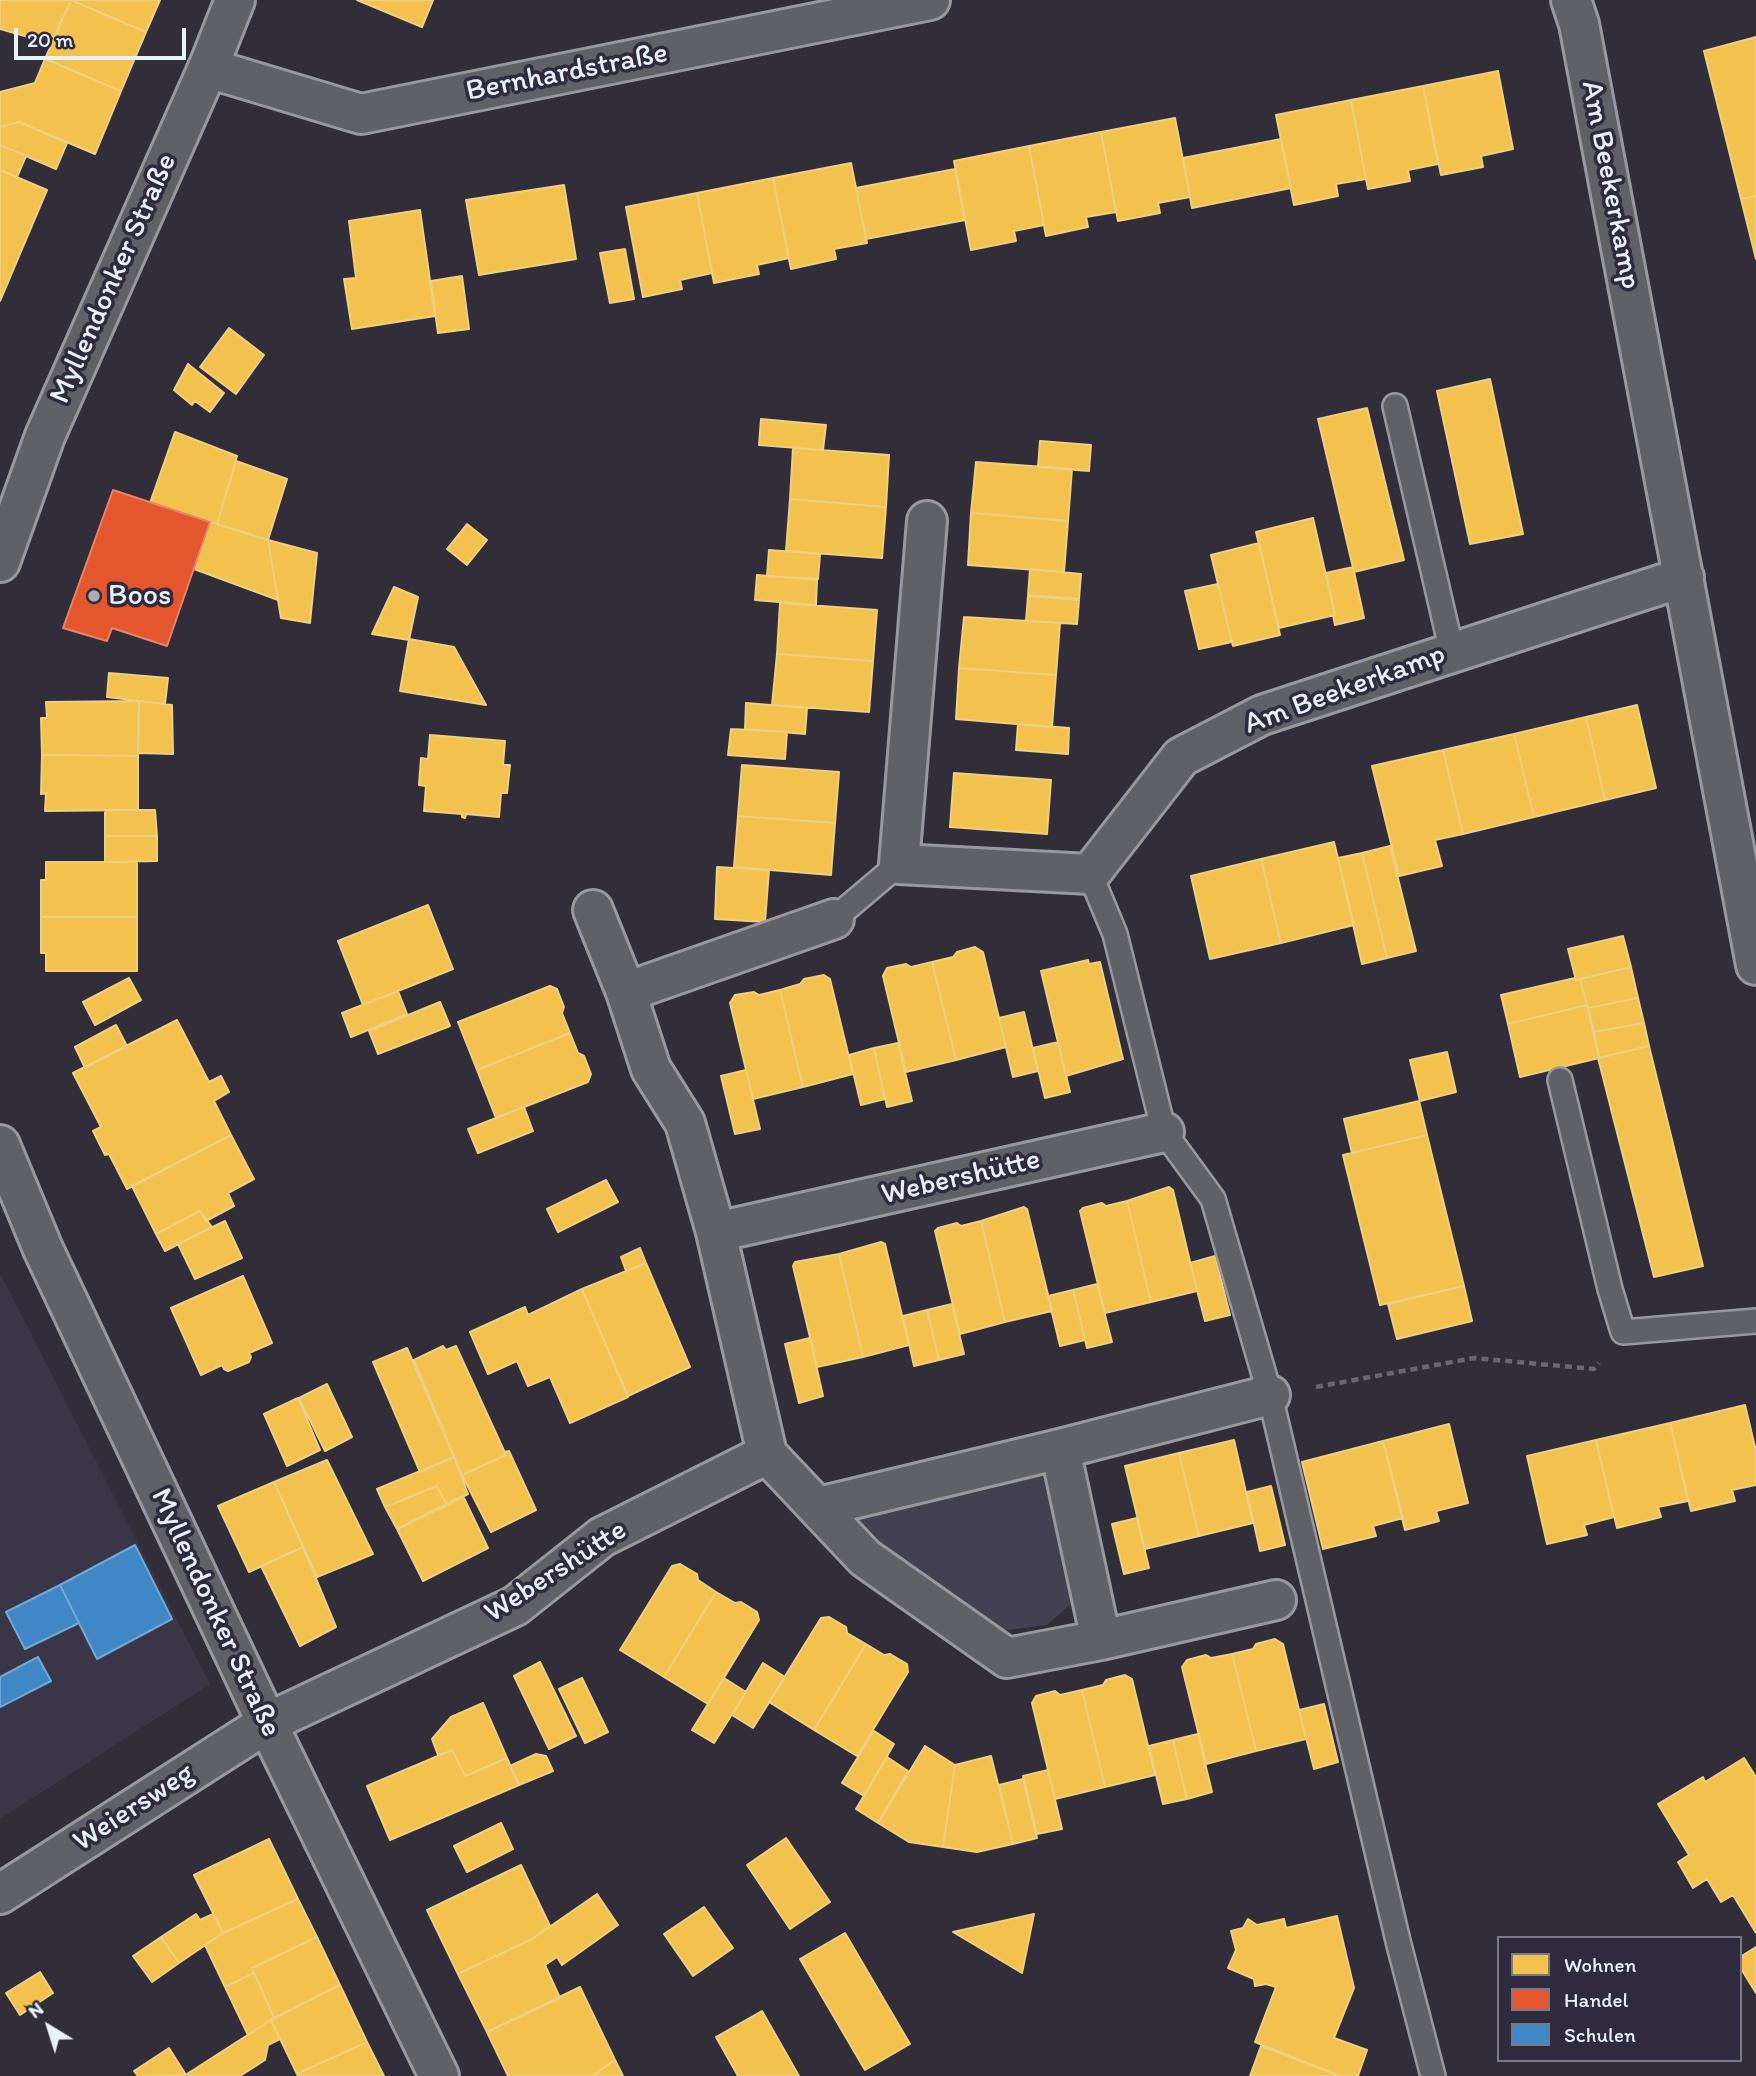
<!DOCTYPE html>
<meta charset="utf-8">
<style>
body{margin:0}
#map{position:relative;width:1756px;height:2076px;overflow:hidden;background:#312e39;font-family:Itim,sans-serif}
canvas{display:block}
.legend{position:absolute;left:1497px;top:1936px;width:245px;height:126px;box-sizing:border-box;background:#2f2a3d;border:2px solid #797a88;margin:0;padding:9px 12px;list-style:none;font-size:21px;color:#e8f1f8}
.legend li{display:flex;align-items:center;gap:14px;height:35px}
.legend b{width:35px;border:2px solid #797a88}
.north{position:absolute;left:14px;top:1992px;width:70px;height:70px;-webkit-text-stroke:5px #2f2a3d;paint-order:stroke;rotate:322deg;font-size:19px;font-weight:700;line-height:28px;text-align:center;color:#e8f1f8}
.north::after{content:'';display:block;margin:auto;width:24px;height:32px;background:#e8f1f8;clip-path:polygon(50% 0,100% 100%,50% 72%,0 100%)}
.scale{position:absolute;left:14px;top:28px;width:172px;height:32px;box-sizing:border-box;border:4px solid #e8f1f8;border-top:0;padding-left:9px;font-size:21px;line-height:24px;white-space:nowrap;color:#e8f1f8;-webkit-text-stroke:5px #2f2a3d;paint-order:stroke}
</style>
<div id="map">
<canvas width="1756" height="2076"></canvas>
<ul class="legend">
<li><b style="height:19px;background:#f2c14e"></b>Wohnen</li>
<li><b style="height:19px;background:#e4572e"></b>Handel</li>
<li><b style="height:19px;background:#3f88c5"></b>Schulen</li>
</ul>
<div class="north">N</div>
<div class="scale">20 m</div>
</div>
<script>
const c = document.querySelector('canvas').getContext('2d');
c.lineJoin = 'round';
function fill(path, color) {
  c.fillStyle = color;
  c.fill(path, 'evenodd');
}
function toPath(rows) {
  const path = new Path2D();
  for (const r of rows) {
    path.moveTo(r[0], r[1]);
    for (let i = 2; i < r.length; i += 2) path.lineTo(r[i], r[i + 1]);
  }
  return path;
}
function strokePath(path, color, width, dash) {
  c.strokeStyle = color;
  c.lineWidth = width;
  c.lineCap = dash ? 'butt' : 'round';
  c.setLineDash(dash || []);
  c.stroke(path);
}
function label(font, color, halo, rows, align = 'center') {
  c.font = font + ' Itim,sans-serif';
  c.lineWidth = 7;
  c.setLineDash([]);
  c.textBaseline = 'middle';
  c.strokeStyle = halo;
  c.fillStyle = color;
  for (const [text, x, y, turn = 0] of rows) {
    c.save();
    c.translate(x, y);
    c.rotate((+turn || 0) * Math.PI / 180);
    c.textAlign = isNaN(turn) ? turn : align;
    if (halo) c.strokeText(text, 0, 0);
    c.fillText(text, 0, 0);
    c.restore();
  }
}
const built = toPath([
 [0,1273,210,1684,0,1819]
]);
const green = toPath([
 [1035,1469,1058,1480,1074,1601,1047,1625,1008,1630,983,1624,858,1534,853,1524,859,1515]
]);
const homes = toPath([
 [0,0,71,0,54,37,44,33,42,41,0,29,0,0],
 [71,0,146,32,121,91,45,59,71,0],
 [71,0,160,0,146,32,71,0],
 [357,0,433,0,422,27,357,0],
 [1756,37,1756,196,1741,199,1704,51,1756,37],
 [45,59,121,91,95,154,19,122,0,127,0,92,35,83,45,59],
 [1498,71,1513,149,1481,156,1483,167,1441,175,1423,86,1498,71],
 [1423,86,1438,164,1408,170,1410,181,1368,189,1351,100,1423,86],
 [1351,100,1366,179,1336,184,1338,196,1294,205,1276,115,1351,100],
 [1175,118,1190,197,1158,203,1160,213,1118,221,1101,132,1175,118],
 [19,122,67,143,56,169,0,145,0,127,19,122],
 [1101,132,1116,212,1086,217,1088,227,1046,236,1029,146,1101,132],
 [1281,139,1291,188,1192,208,1183,158,1281,139],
 [0,145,26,156,17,177,0,170,0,145],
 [1029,146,1044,225,1014,231,1016,241,971,250,954,161,1029,146],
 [851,163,867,243,834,249,836,259,791,269,773,178,851,163],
 [955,169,965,220,866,239,856,188,955,169],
 [0,170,47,190,0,301,0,170],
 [773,178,789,258,757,265,759,274,714,283,697,193,773,178],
 [564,185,576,259,479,275,466,200,564,185],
 [697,193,712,273,680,280,682,289,643,297,626,207,697,193],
 [1756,196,1756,259,1741,199,1756,196],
 [420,210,435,316,352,329,344,279,356,278,349,221,420,210],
 [625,249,634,299,610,303,600,253,625,249],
 [462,276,469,329,438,333,431,281,462,276],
 [229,328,264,355,236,394,200,367,229,328],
 [188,364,224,393,210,412,195,401,192,405,174,390,188,364],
 [1490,379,1523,534,1470,544,1437,391,1490,379],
 [1367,408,1404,560,1354,572,1318,419,1367,408],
 [761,419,826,425,823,450,759,445,761,419],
 [175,432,237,456,217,524,150,503,175,432],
 [1040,441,1091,445,1089,471,1038,467,1040,441],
 [793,448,889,455,886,507,790,499,793,448],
 [236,461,287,479,268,540,217,524,236,461],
 [976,462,1072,469,1068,521,971,513,976,462],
 [790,499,886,507,882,558,786,551,790,499],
 [971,513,1068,521,1064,572,968,565,971,513],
 [1313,518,1335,615,1279,628,1256,532,1313,518],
 [210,522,268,540,278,600,194,569,210,522],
 [467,524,487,540,467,565,447,549,467,524],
 [268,540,317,553,310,623,281,618,268,540],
 [1259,543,1280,635,1233,646,1211,555,1259,543],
 [769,550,820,554,818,579,767,576,769,550],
 [1353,567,1364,618,1335,625,1333,615,1335,615,1326,573,1353,567],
 [1030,569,1081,574,1079,599,1028,595,1030,569],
 [757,575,817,580,816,605,755,600,757,575],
 [1218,584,1232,642,1199,649,1185,591,1218,584],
 [394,587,418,597,409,640,372,634,394,587],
 [1028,596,1079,600,1077,624,1026,621,1028,596],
 [780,603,877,610,873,661,777,654,780,603],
 [964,617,1060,623,1056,675,959,668,964,617],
 [409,639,454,647,486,705,400,691,409,639],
 [777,654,873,661,869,712,772,705,777,654],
 [959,668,1056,675,1052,727,956,719,959,668],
 [109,673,168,678,165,704,107,697,109,673],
 [139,701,172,705,173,754,138,753,139,701],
 [139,701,138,756,42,755,41,718,47,718,46,702,139,701],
 [746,703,807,708,805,734,745,729,746,703],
 [1637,705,1656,788,1605,800,1586,717,1637,705],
 [1586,717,1605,800,1534,817,1514,734,1586,717],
 [1018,724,1069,728,1068,754,1016,750,1018,724],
 [731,729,787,732,785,759,728,755,731,729],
 [1514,734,1534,817,1463,834,1443,750,1514,734],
 [430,735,505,741,503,765,510,765,507,793,501,793,499,817,466,814,465,818,462,817,462,814,424,811,426,786,419,785,421,758,428,759,430,735],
 [1443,750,1463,834,1435,840,1442,866,1399,876,1372,766,1443,750],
 [42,755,138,756,138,810,45,811,46,793,41,794,42,755],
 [742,765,839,772,835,823,738,816,742,765],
 [954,773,1051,780,1047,834,950,827,954,773],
 [105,810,155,810,157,836,105,836,105,810],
 [738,816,835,823,831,875,734,867,738,816],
 [105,836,157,836,157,861,105,862,105,836],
 [1334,842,1354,925,1281,943,1261,859,1334,842],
 [1390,846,1416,951,1387,958,1362,853,1390,846],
 [1362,853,1387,958,1362,964,1338,858,1362,853],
 [1261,859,1281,943,1210,959,1191,876,1261,859],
 [46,862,137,862,137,917,41,917,41,880,46,880,46,862],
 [717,867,769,870,765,922,715,919,717,867],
 [428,905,453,969,363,1005,338,941,428,905],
 [41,917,137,917,137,971,46,971,46,953,41,953,41,917],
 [1623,936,1631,967,1576,980,1568,949,1623,936],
 [975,947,983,952,1006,1047,956,1060,932,962,953,957,957,952,975,947],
 [1088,960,1089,964,1100,962,1123,1059,1066,1076,1041,971,1088,960],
 [932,962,956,1060,906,1072,883,976,887,968,906,964,911,967,932,962],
 [1631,967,1638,998,1588,1008,1580,979,1631,967],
 [824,975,830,979,853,1074,803,1087,780,990,800,984,804,979,824,975],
 [129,978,141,1000,95,1025,83,1002,129,978],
 [1575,978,1576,980,1580,979,1587,1005,1508,1024,1501,995,1575,978],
 [550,986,557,989,564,1007,562,1013,570,1033,477,1070,458,1022,550,986],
 [780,990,803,1087,753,1099,730,1003,735,995,754,992,759,995,780,990],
 [398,991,407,1014,351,1037,342,1013,398,991],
 [1638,998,1644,1023,1594,1032,1588,1008,1638,998],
 [440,1002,450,1026,378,1054,369,1031,440,1002],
 [1587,1005,1599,1058,1520,1077,1508,1024,1587,1005],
 [1024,1012,1038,1071,1013,1077,999,1018,1024,1012],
 [177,1020,209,1082,221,1076,229,1092,214,1101,231,1135,127,1189,109,1154,105,1155,93,1131,101,1127,73,1073,177,1020],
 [1644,1023,1649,1046,1599,1058,1594,1032,1644,1023],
 [116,1025,127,1046,85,1068,75,1047,116,1025],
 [570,1033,578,1053,584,1056,591,1074,588,1082,496,1118,477,1070,570,1033],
 [1058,1042,1070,1092,1045,1098,1033,1048,1058,1042],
 [898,1043,912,1101,887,1107,874,1048,898,1043],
 [1649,1046,1703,1266,1654,1277,1598,1058,1649,1046],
 [874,1048,885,1099,861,1105,849,1055,874,1048],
 [1447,1052,1456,1092,1420,1101,1410,1060,1447,1052],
 [746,1070,760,1129,735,1134,721,1076,746,1070],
 [1419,1101,1427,1135,1352,1153,1344,1119,1419,1101],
 [524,1107,533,1131,478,1153,468,1129,524,1107],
 [231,1135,254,1179,228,1193,234,1206,206,1221,200,1211,156,1234,132,1186,231,1135],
 [1427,1135,1464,1286,1380,1305,1343,1155,1427,1135],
 [606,1180,618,1202,558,1232,547,1209,606,1180],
 [1169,1187,1173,1190,1197,1291,1151,1302,1127,1201,1169,1187],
 [1127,1201,1151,1302,1105,1313,1080,1211,1083,1208,1102,1203,1106,1206,1127,1201],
 [1024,1207,1027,1209,1052,1311,1005,1322,981,1221,1024,1207],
 [200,1211,212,1227,165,1251,156,1234,200,1211],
 [225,1221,242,1258,195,1279,178,1244,225,1221],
 [981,1221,1005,1322,960,1334,935,1231,938,1228,957,1223,961,1226,981,1221],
 [881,1242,885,1244,909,1345,863,1357,839,1254,881,1242],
 [640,1248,646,1263,626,1271,621,1257,640,1248],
 [839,1254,863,1357,817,1367,793,1266,795,1262,839,1254],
 [1215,1256,1230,1315,1205,1321,1190,1263,1215,1256],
 [646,1263,690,1367,628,1396,582,1289,646,1263],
 [243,1276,272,1343,249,1353,251,1357,249,1362,228,1371,224,1369,222,1365,201,1375,171,1308,243,1276],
 [1097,1284,1112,1342,1087,1348,1073,1290,1097,1284],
 [1464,1286,1472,1321,1397,1339,1388,1304,1464,1286],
 [582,1289,628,1397,570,1423,550,1377,528,1386,517,1361,488,1374,470,1332,525,1307,528,1315,582,1289],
 [1073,1290,1085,1340,1060,1346,1048,1296,1073,1290],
 [952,1304,964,1354,939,1360,927,1310,952,1304],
 [927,1310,939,1360,914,1366,903,1316,927,1310],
 [810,1338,823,1396,799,1403,785,1344,810,1338],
 [443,1346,446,1350,456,1346,506,1455,462,1475,414,1360,443,1346],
 [407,1348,454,1457,420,1472,373,1362,407,1348],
 [327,1384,352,1437,325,1451,299,1398,327,1384],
 [298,1398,320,1450,287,1466,264,1414,298,1398],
 [1745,1405,1756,1451,1756,1485,1732,1490,1735,1501,1691,1511,1670,1423,1745,1405],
 [1670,1423,1688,1501,1658,1507,1661,1517,1617,1528,1596,1440,1670,1423],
 [1449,1424,1468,1503,1436,1511,1439,1521,1405,1530,1383,1441,1449,1424],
 [1234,1440,1253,1523,1199,1536,1179,1453,1234,1440],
 [1596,1440,1614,1517,1584,1525,1587,1535,1547,1544,1527,1456,1596,1440],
 [1383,1441,1403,1518,1373,1526,1376,1536,1323,1549,1302,1462,1383,1441],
 [509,1451,536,1510,491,1532,462,1475,506,1455,504,1452,509,1451],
 [1179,1453,1199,1536,1145,1549,1125,1466,1179,1453],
 [454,1457,468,1494,447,1505,437,1486,385,1507,377,1489,454,1457],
 [327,1460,373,1554,317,1577,274,1482,327,1460],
 [274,1482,303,1547,249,1572,218,1506,274,1482],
 [437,1486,447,1505,397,1529,385,1507,437,1486],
 [1271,1486,1285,1545,1260,1551,1247,1492,1271,1486],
 [463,1496,488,1548,423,1581,397,1529,463,1496],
 [1137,1518,1149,1568,1124,1574,1112,1524,1137,1518],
 [303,1547,336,1627,300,1646,261,1566,303,1547],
 [680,1564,697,1574,698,1580,716,1592,664,1677,620,1650,672,1566,680,1564],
 [716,1592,735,1603,741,1602,757,1612,759,1620,708,1704,664,1677,716,1592],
 [829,1617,846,1627,847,1633,866,1644,814,1730,769,1702,821,1618,829,1617],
 [1275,1639,1283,1644,1306,1739,1256,1751,1232,1654,1253,1649,1256,1644,1275,1639],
 [866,1644,884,1655,890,1654,907,1664,908,1672,857,1756,814,1730,866,1644],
 [1232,1654,1256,1751,1206,1764,1182,1667,1187,1660,1206,1655,1211,1658,1232,1654],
 [540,1662,576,1736,549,1749,514,1676,540,1662],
 [763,1663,785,1677,753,1728,732,1715,763,1663],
 [1125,1675,1132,1679,1155,1775,1105,1787,1082,1690,1103,1685,1106,1680,1125,1675],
 [582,1678,608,1732,585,1743,559,1689,582,1678],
 [724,1678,746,1692,714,1743,692,1730,724,1678],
 [1082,1690,1105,1787,1055,1799,1032,1703,1036,1696,1055,1691,1060,1695,1082,1690],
 [483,1703,507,1758,465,1776,452,1750,438,1755,432,1739,451,1717,483,1703],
 [1324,1704,1338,1762,1314,1769,1299,1710,1324,1704],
 [874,1731,894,1744,864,1796,842,1783,874,1731],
 [1198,1734,1212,1792,1187,1799,1173,1740,1198,1734],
 [1173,1740,1187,1799,1163,1804,1149,1746,1173,1740],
 [925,1746,955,1765,943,1847,909,1842,878,1823,925,1746],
 [452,1750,465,1776,507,1758,519,1785,390,1840,367,1786,452,1750],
 [536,1754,546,1756,553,1771,519,1785,510,1766,536,1754],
 [991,1756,1013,1844,977,1852,943,1847,955,1765,991,1756],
 [887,1757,908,1771,878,1823,856,1809,887,1757],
 [1744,1758,1756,1777,1756,1933,1733,1895,1721,1902,1707,1879,1693,1888,1678,1862,1689,1855,1658,1804,1703,1777,1705,1782,1744,1758],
 [1048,1770,1062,1829,1037,1834,1023,1776,1048,1770],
 [1023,1779,1037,1838,1013,1844,999,1785,1023,1779],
 [501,1823,513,1849,467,1872,454,1846,501,1823],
 [786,1838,830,1902,790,1929,747,1865,786,1838],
 [269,1839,298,1899,223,1933,194,1875,269,1839],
 [521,1865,550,1926,532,1939,458,1974,427,1910,521,1865],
 [597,1894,618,1925,562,1965,557,1957,545,1965,560,1998,487,2032,458,1974,532,1939,597,1894],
 [298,1899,317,1937,252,1968,254,1973,225,1987,205,1945,223,1933,298,1899],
 [704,1907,733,1948,693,1976,664,1934,704,1907],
 [196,1914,200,1920,213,1914,223,1933,179,1963,161,1937,196,1914],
 [1034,1914,1022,1973,953,1932,1034,1914],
 [1337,1916,1354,1988,1334,2038,1367,2050,1358,2076,1340,2076,1255,2042,1276,1987,1266,1984,1255,1986,1254,1979,1228,1968,1236,1950,1231,1931,1243,1928,1248,1919,1257,1925,1284,1919,1286,1928,1337,1916],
 [845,1933,910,2044,865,2070,800,1959,845,1933],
 [161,1937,179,1963,152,1982,133,1956,161,1937],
 [317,1937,340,1985,274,2018,252,1968,317,1937],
 [1756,1947,1756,1993,1740,1967,1740,1957,1756,1947],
 [40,1972,53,1993,20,2015,6,1993,40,1972],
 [254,1973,274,2018,248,2035,225,1987,254,1973],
 [340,1985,367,2042,297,2074,271,2020,340,1985],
 [580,1987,615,2060,592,2076,508,2076,487,2032,580,1987],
 [762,2011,799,2076,738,2076,716,2037,762,2011],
 [271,2020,280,2039,268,2045,265,2060,240,2076,189,2076,187,2074,271,2020],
 [367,2042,384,2076,298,2076,297,2074,367,2042],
 [1261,2046,1340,2076,1250,2076,1261,2046],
 [169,2048,186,2075,138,2076,134,2071,169,2048],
 [615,2060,623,2076,592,2076,615,2060]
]);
const shops = toPath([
 [113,490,210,522,167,646,112,628,107,641,63,628,113,490]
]);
const schools = toPath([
 [135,1545,172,1619,97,1659,60,1585,135,1545],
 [60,1585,79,1623,25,1649,6,1612,60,1585],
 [38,1657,51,1681,0,1707,0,1677,38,1657]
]);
const path = toPath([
 [1316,1387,1474,1358,1594,1369,1599,1363]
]);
const service = toPath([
 [1395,406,1452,652],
 [1090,874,1115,934,1164,1132,1213,1199,1270,1395,1398,1941,1433,2076],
 [834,919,899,864],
 [1560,1080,1610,1289,1623,1332,1756,1321]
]);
const minor = toPath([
 [1571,0,1579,24,1756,965],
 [208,68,361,114,930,0],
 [927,521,899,864,1090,874,1181,757,1262,715,1684,577],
 [593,910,626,992,651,1069,685,1123,716,1232,767,1454,865,1558,1007,1658,1101,1640,1276,1600],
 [626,992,834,919],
 [716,1232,1164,1132],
 [1060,1449,1101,1640],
 [819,1507,1060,1449,1270,1395],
 [0,1894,267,1723,515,1606,602,1537,767,1454]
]);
const tertiary = toPath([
 [0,562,45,436,208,68,235,0],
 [0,1145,43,1249,267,1723,439,2076]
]);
const markers = [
 [94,596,7,"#a8adb5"]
];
const streetNames = [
 ["Bernhardstraße",567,73,-11],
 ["Am Beekerkamp",1610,185,79],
 ["Myllendonker Straße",114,279,-66],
 ["Am Beekerkamp",1345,690,-20],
 ["Webershütte",961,1178,-13],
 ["Webershütte",556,1572,-33],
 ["Myllendonker Straße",215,1613,65],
 ["Weiersweg",134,1808,-33]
];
const poiNames = [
 ["Boos",108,596]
];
fill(built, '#3a3647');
fill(green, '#434151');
fill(homes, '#f2c14e');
strokePath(homes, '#efcf81', 2);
fill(shops, '#e4572e');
strokePath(shops, '#e5856b', 2);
fill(schools, '#3f88c5');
strokePath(schools, '#72a8d4', 2);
strokePath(service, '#98999f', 28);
strokePath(minor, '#98999f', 44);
strokePath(tertiary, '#98999f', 44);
strokePath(path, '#68686f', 4.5, [7, 5]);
strokePath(service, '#606067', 23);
strokePath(minor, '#606067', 38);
strokePath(tertiary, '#606067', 38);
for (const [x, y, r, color] of markers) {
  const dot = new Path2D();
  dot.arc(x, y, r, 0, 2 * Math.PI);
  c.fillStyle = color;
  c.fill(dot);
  strokePath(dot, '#2f2a3d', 2.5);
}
label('30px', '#e8f1f8', '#2f2a3d', streetNames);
label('30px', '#e8f1f8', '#2f2a3d', poiNames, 'left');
</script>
